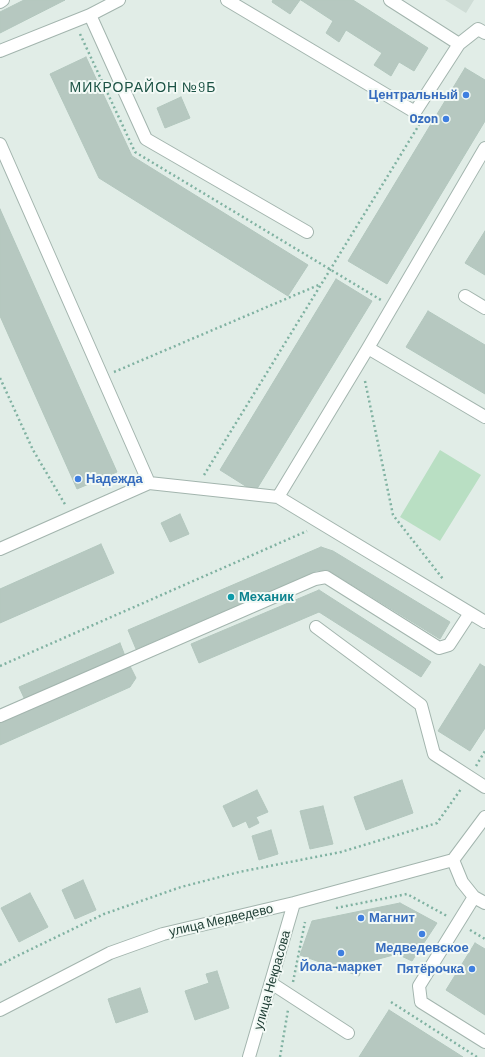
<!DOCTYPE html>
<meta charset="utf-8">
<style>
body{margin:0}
canvas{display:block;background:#e1ede7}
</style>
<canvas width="485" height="1057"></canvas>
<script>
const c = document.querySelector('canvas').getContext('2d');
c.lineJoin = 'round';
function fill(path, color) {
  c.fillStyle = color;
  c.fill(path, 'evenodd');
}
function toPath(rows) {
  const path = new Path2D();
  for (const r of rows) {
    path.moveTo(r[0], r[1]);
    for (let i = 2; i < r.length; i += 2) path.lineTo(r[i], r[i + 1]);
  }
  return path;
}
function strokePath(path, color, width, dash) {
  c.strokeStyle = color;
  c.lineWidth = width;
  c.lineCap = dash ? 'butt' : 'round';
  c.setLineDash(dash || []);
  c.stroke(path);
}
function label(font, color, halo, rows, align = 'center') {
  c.font = font + ' Barlow,sans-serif';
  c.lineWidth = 4;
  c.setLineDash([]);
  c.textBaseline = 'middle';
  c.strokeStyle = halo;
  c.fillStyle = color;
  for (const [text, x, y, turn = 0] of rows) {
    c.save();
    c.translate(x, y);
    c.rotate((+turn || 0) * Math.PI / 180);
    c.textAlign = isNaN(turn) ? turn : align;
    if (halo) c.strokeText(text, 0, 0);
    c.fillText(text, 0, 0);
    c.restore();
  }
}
const built = toPath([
 [445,0,474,0,466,13]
]);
const green = toPath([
 [440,450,481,475,440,541,400,517]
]);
const building = toPath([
 [24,0,65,0,0,33,0,12,24,0],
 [273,0,300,0,290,14,272,2,273,0],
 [301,0,353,0,428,48,414,71,399,62,391,76,374,65,382,53,346,30,339,42,326,33,333,21,301,0],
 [86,57,132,156,308,265,288,296,99,178,50,74,86,57],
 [465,68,485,80,485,121,387,284,348,261,465,68],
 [181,97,190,118,165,128,157,108,181,97],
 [0,209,117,472,77,489,0,316,0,209],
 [485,231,485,275,465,263,485,231],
 [336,279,372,301,255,492,220,470,336,279],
 [428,311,485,345,485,394,406,347,428,311],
 [180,514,189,534,170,542,161,523,180,514],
 [101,544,114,573,0,623,0,589,101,544],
 [321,547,333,551,450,622,440,639,328,570,316,571,136,649,128,630,321,547],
 [319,590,431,662,421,677,319,612,199,663,191,644,319,590],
 [120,643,125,656,25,700,19,687,120,643],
 [129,664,136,678,130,687,0,745,0,721,129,664],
 [480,664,485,667,485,728,470,751,438,731,480,664],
 [402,780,413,813,366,830,354,797,402,780],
 [257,790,268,812,256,817,259,823,249,828,246,821,233,827,223,806,257,790],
 [323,806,333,844,310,849,300,811,323,806],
 [271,830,278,854,259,860,252,836,271,830],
 [83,880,96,910,75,919,62,890,83,880],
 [30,893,48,927,19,942,1,908,30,893],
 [400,903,437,923,412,961,397,954,364,963,359,976,300,955,312,921,400,903],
 [475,943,485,949,485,1015,446,990,475,943],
 [217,971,229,1008,195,1020,185,991,209,983,206,974,217,971],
 [140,988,148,1012,116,1023,108,999,140,988],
 [389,1010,463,1057,359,1057,389,1010]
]);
const path = toPath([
 [80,34,135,152,381,300],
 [114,372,321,284],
 [0,378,33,450,66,506],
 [365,381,393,515,443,579],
 [204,475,419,125],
 [0,666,307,531],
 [476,766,485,751],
 [336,908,407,894,447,916],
 [470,930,485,939],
 [0,965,15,957,104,914,181,887,239,872,341,852,437,823,461,789],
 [293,982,305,922],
 [391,1002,477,1057],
 [280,1057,288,1010]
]);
const minor = toPath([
 [227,0,415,112,459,44,478,29,485,33],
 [390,0,459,44],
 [0,2,3,0],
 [90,15,146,139,307,232],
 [0,51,90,15,119,0],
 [0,144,149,483,278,497,485,622],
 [465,296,485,308],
 [368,348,485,417],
 [278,497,368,348,485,148],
 [0,549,149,483],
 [316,627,421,705,434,754,485,787],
 [0,716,315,579,326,577,439,648,449,645,470,613],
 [453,860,462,882,474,897,485,903],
 [453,860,485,817],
 [474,897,419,986,421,1002,485,1042],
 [271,983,348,1033],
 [0,1010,110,953,163,934,294,903,453,860],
 [249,1057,294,903]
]);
const markers = [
 [466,95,4,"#3f7fe0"],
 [446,119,4,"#3f7fe0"],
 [78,479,4,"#3f7fe0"],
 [231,597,4,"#0f9aa8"],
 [361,918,4,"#3f7fe0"],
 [422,934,4,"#3f7fe0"],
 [341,953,4,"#3f7fe0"],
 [472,969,4,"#3f7fe0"]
];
const shopNames = [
 ["Центральный",458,95],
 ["Ozon",438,119],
 ["Надежда",86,479,"left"],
 ["Магнит",369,918,"left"],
 ["Медведевское",422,948,"center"],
 ["Йола-маркет",341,967,"center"],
 ["Пятёрочка",464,969]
];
const cultureNames = [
 ["Механик",239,597]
];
const streetNames = [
 ["улица Медведево",221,920,-13],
 ["улица Некрасова",272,980,-74]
];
const neighbourhoodNames = [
 ["МИКРОРАЙОН №9Б",143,87]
];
fill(built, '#cfddd6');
fill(green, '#b9dfc3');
fill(building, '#b6c8c0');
strokePath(building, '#b3c7be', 1);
strokePath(minor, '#a3b5ae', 14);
strokePath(path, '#80b2a2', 2.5, [2, 3]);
strokePath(minor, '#fff', 12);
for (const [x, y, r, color] of markers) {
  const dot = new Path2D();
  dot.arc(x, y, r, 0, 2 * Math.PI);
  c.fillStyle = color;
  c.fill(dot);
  strokePath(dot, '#f2f9f5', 1.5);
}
label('bold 13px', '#366cbe', '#f2f9f5', shopNames, 'right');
label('bold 13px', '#0d838f', '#f2f9f5', cultureNames, 'left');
label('13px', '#203f36', '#f2f9f5', streetNames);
c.letterSpacing = '1px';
label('14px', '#1b5244', '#f2f9f5', neighbourhoodNames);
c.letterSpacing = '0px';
</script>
